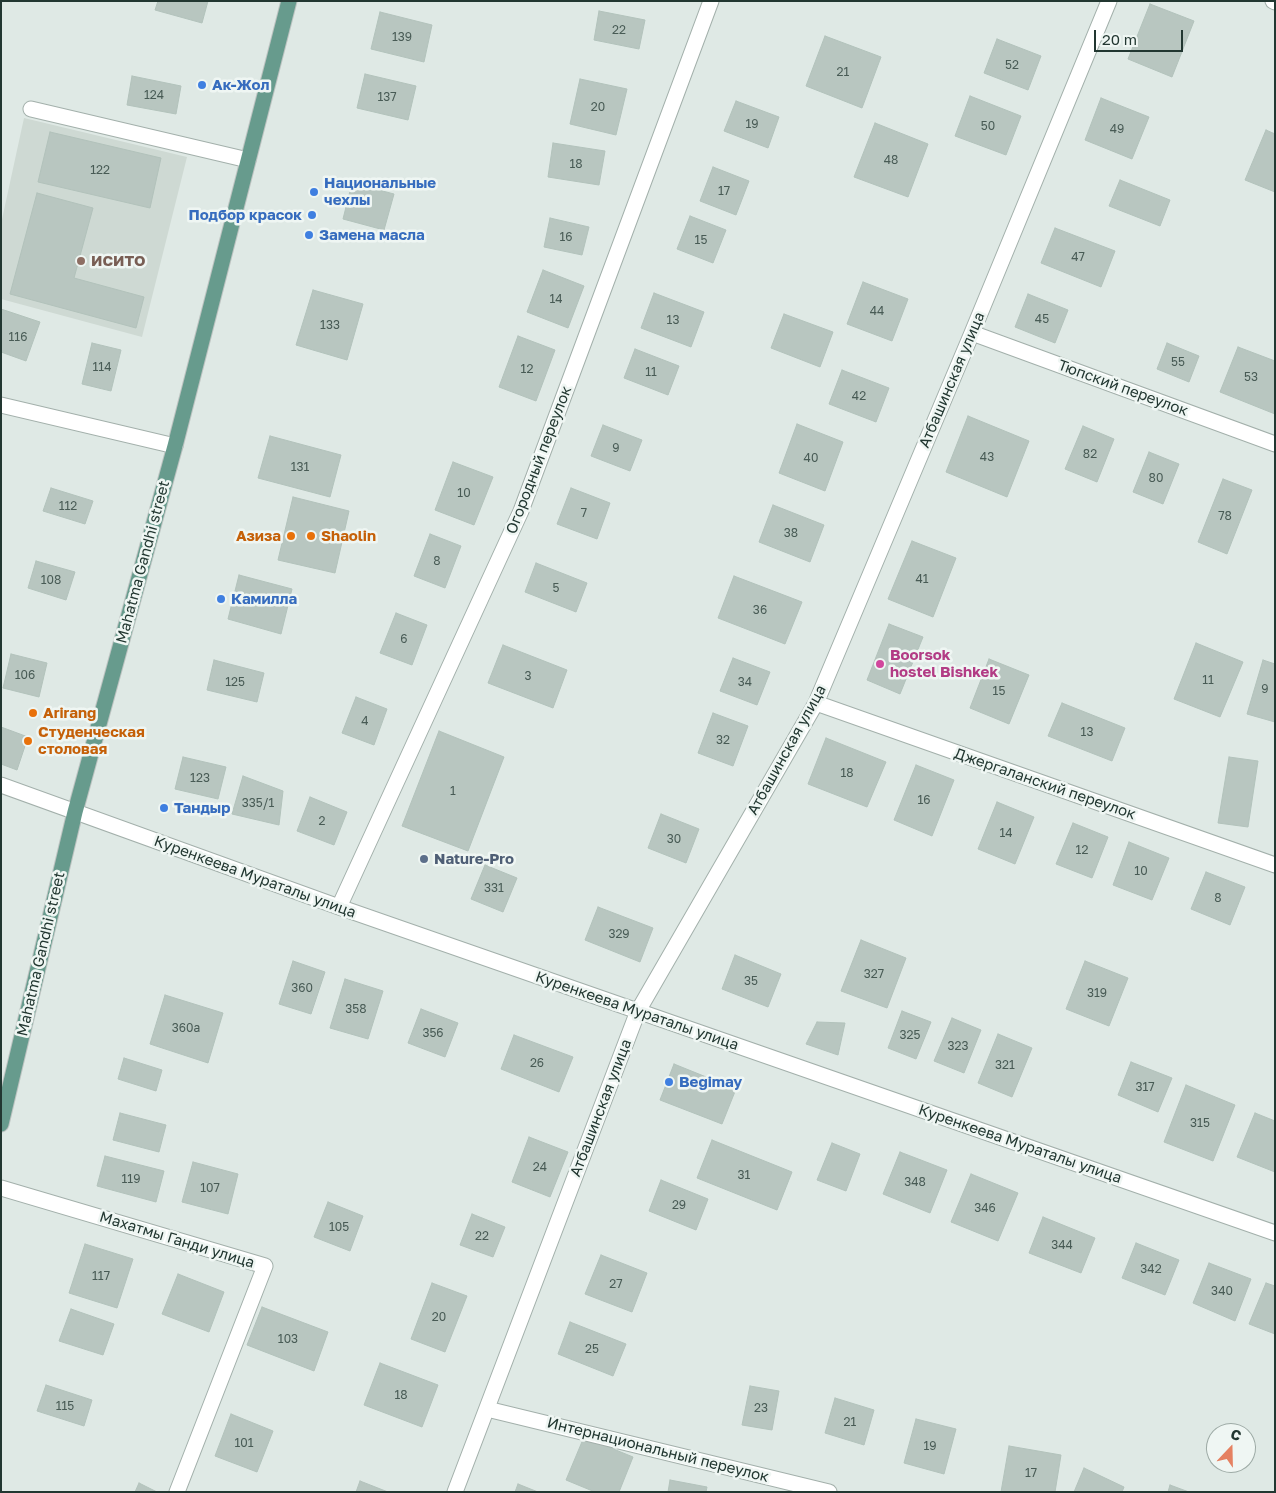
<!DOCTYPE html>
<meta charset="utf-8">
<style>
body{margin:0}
#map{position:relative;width:1276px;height:1493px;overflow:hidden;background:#dfe9e5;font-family:"Golos Text",sans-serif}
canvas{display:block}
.frame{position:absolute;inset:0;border:2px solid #223731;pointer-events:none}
.north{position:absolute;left:1206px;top:1423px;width:50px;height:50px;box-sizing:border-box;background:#eff6f3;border:1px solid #9daaa5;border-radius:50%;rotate:21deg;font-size:14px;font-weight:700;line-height:20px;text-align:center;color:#223731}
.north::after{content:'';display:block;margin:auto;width:18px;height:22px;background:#e58161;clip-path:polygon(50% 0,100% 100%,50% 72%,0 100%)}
.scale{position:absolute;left:1094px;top:30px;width:89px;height:22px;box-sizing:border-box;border:2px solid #223731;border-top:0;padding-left:6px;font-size:15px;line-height:18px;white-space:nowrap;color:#223731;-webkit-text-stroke:4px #eff6f3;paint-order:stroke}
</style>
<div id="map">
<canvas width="1276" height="1493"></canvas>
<div class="frame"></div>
<div class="north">С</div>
<div class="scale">20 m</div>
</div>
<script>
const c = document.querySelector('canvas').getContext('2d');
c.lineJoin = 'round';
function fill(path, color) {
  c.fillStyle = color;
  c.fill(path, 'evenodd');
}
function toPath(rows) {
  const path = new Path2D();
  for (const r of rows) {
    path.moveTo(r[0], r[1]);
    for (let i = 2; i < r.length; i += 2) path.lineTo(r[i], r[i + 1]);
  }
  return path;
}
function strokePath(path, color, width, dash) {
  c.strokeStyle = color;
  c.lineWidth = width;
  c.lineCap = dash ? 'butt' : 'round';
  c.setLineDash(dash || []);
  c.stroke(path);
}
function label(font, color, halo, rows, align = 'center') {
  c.font = font + ' "Golos Text",sans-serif';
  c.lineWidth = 5;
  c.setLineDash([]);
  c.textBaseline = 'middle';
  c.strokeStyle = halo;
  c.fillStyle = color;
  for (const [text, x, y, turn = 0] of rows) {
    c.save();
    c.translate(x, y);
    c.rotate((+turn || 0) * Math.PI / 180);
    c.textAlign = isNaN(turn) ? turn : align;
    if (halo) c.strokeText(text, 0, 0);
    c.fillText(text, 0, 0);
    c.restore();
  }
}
const built = toPath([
 [24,118,187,157,142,337,1,299,1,224]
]);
const building = toPath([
 [158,1,208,1,202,23,155,10,158,1],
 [1150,4,1194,21,1172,77,1128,59,1150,4],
 [599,11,645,20,639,49,594,40,599,11],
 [380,12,432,25,424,62,371,49,380,12],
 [825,36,881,57,862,108,806,86,825,36],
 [997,39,1041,56,1028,90,984,73,997,39],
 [365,74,416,86,408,120,357,108,365,74],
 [132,76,181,86,176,114,127,105,132,76],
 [580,79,627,89,616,135,570,124,580,79],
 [970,96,1021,116,1006,155,955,136,970,96],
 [1101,98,1149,117,1132,159,1085,140,1101,98],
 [736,101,779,117,768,148,724,131,736,101],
 [875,123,928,144,908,197,854,177,875,123],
 [1266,130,1275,134,1275,192,1245,180,1266,130],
 [50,132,161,158,150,208,38,182,50,132],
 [553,143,605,151,599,185,548,177,553,143],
 [713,167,749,181,736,215,700,201,713,167],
 [1120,180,1170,200,1160,226,1109,206,1120,180],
 [352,183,394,194,384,230,343,219,352,183],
 [37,193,93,208,74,278,144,297,136,328,10,294,37,193],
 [690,216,726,230,713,263,677,249,690,216],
 [550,218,589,227,582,255,544,247,550,218],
 [1055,228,1115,251,1101,287,1041,263,1055,228],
 [543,270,584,286,568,328,527,312,543,270],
 [863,282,908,299,892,341,847,324,863,282],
 [313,290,363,304,347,360,296,345,313,290],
 [654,293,704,312,691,347,641,328,654,293],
 [1028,294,1068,310,1055,343,1015,327,1028,294],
 [1,309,40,322,26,361,1,352,1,309],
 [784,314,833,332,820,367,771,348,784,314],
 [518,336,555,350,536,401,499,387,518,336],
 [92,343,121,350,111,391,82,384,92,343],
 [1167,343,1199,356,1189,382,1157,369,1167,343],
 [1238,347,1275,361,1275,414,1220,392,1238,347],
 [635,349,679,366,668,395,624,378,635,349],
 [842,370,889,388,876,422,829,404,842,370],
 [968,416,1029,441,1007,497,946,472,968,416],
 [797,424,843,442,825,491,779,473,797,424],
 [603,425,642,440,630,471,591,456,603,425],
 [1083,426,1114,439,1097,482,1065,469,1083,426],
 [270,436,341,455,330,497,258,478,270,436],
 [1149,452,1179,464,1163,504,1133,492,1149,452],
 [453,462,493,477,474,525,435,510,453,462],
 [1223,479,1252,490,1227,554,1198,542,1223,479],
 [51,488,93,501,85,524,43,511,51,488],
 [571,488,610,503,597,539,557,524,571,488],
 [293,497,349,511,335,573,278,560,293,497],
 [773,505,824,525,810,562,759,542,773,505],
 [430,534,461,546,445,588,414,576,430,534],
 [912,541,956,558,933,617,888,599,912,541],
 [36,561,75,572,66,600,28,588,36,561],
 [536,563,587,583,576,612,525,592,536,563],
 [239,575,292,589,281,634,228,619,239,575],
 [734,576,802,602,785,644,718,618,734,576],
 [396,613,427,625,412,665,380,653,396,613],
 [889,624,923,637,900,694,867,680,889,624],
 [1196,643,1243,662,1220,717,1174,699,1196,643],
 [503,645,567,670,553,708,488,683,503,645],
 [11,654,47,663,39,697,3,688,11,654],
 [733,658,770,672,757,705,720,691,733,658],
 [989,659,1029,675,1009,724,970,708,989,659],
 [214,660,264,673,257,702,207,690,214,660],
 [1263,660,1275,664,1275,722,1247,714,1263,660],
 [356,697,387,709,374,745,342,733,356,697],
 [1062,703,1125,728,1112,761,1048,736,1062,703],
 [713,713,748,726,733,766,698,753,713,713],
 [1,727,28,737,17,770,1,764,1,727],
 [439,731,504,757,468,851,402,826,439,731],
 [826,738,886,762,867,807,808,784,826,738],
 [183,757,226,767,218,799,175,789,183,757],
 [1229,757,1258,761,1248,827,1218,823,1229,757],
 [916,765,954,780,932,836,894,820,916,765],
 [243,776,283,791,279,825,232,814,243,776],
 [310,797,347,812,334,845,297,831,310,797],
 [997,802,1034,817,1015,864,978,849,997,802],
 [661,814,699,829,686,863,648,848,661,814],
 [1073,823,1108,837,1092,878,1056,864,1073,823],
 [1129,842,1169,858,1152,900,1113,885,1129,842],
 [485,865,517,878,503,912,471,899,485,865],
 [1206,872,1245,887,1230,925,1191,909,1206,872],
 [598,907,653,928,640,962,585,940,598,907],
 [861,940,906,958,887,1008,841,991,861,940],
 [735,955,781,974,768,1007,722,989,735,955],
 [293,961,325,972,311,1014,279,1004,293,961],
 [1085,961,1128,978,1109,1026,1066,1009,1085,961],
 [345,979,383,991,368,1039,330,1028,345,979],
 [165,995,223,1013,208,1063,150,1044,165,995],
 [421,1009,458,1023,445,1057,408,1043,421,1009],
 [902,1011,931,1022,916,1059,888,1048,902,1011],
 [952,1018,981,1030,964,1073,934,1061,952,1018],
 [817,1022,845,1023,838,1055,806,1044,817,1022],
 [998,1034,1032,1048,1012,1097,978,1083,998,1034],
 [514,1035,573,1057,559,1092,501,1069,514,1035],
 [124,1058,162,1070,156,1091,118,1079,124,1058],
 [1131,1062,1172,1078,1158,1112,1118,1095,1131,1062],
 [674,1064,736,1089,722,1124,660,1100,674,1064],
 [1186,1085,1235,1105,1213,1161,1164,1142,1186,1085],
 [120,1113,166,1125,159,1152,113,1140,120,1113],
 [1255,1113,1275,1121,1275,1172,1237,1157,1255,1113],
 [529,1137,568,1152,550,1197,512,1182,529,1137],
 [712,1140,792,1172,777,1210,697,1178,712,1140],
 [832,1143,860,1154,846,1191,817,1180,832,1143],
 [900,1152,947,1170,930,1213,883,1194,900,1152],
 [105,1156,164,1171,156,1202,97,1186,105,1156],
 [193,1162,238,1174,228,1214,182,1202,193,1162],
 [971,1174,1018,1193,998,1241,951,1222,971,1174],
 [661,1180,708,1199,696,1230,649,1211,661,1180],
 [328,1202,363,1216,350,1251,314,1237,328,1202],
 [472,1214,505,1227,493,1257,460,1245,472,1214],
 [1043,1217,1095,1238,1081,1273,1029,1253,1043,1217],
 [1136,1243,1179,1260,1165,1295,1122,1278,1136,1243],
 [85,1244,133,1259,117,1308,69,1293,85,1244],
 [601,1255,647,1273,632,1312,585,1294,601,1255],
 [1209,1263,1251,1279,1235,1321,1193,1303,1209,1263],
 [178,1274,224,1292,209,1332,162,1314,178,1274],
 [432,1283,467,1296,445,1352,411,1339,432,1283],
 [1266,1283,1275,1286,1275,1334,1249,1324,1266,1283],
 [262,1307,328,1332,314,1371,247,1345,262,1307],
 [71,1309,114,1324,103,1355,59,1341,71,1309],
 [570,1322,626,1344,613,1376,558,1354,570,1322],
 [380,1363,438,1385,422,1427,364,1405,380,1363],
 [46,1385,92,1400,84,1426,37,1411,46,1385],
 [750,1386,779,1391,772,1430,742,1425,750,1386],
 [835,1398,874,1410,864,1445,825,1433,835,1398],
 [231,1414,273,1431,257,1472,215,1456,231,1414],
 [916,1419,956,1429,944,1474,904,1463,916,1419],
 [584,1437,633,1457,619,1492,595,1492,566,1480,584,1437],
 [1009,1446,1061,1455,1055,1492,1001,1492,1009,1446],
 [1084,1468,1124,1487,1122,1492,1074,1492,1084,1468],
 [670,1480,707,1487,706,1492,668,1492,670,1480],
 [360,1481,388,1492,356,1492,360,1481],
 [139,1483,157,1492,135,1492,139,1483],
 [518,1484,538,1492,515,1492,518,1484],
 [1170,1485,1189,1492,1168,1492,1170,1485]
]);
const minor = toPath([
 [1273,1,1275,2],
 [31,109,248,160],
 [972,333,1275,444],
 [1,405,175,446],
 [816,703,1275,865],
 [1,785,339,907,1275,1233],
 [339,907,521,511,711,1],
 [1,1188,265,1266,177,1492],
 [487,1409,829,1492],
 [455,1492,638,1011,816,703,972,333,1109,1]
]);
const major = toPath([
 [1,1124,75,812,175,446,289,1]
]);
const markers = [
 [202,85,5,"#3f7fe0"],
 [314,192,5,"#3f7fe0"],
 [312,215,5,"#3f7fe0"],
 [309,235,5,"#3f7fe0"],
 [81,261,5,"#8d6e63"],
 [291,536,5,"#e8710a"],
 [311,536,5,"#e8710a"],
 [221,599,5,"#3f7fe0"],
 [880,664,5,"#d1479c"],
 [33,713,5,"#e8710a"],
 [28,741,5,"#e8710a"],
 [164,808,5,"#3f7fe0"],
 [424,859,5,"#5c6f8a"],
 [669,1082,5,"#3f7fe0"]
];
const numberNames = [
 ["22",619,30],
 ["139",402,37],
 ["52",1012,65],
 ["21",843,72],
 ["124",154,95],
 ["137",387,97],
 ["20",598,107],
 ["19",752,124],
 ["50",988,126],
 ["49",1117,129],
 ["48",891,160],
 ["18",576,164],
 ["122",100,170],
 ["17",724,191],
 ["16",566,237],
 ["15",701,240],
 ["47",1078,257],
 ["14",556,299],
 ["44",877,311],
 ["45",1042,319],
 ["13",673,320],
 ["133",330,325],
 ["116",18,337],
 ["55",1178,362],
 ["114",102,367],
 ["12",527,369],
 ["11",651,372],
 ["53",1251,377],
 ["42",859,396],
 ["9",616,448],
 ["82",1090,454],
 ["43",987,457],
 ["40",811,458],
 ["131",300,467],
 ["80",1156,478],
 ["10",464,493],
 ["112",68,506],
 ["7",584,513],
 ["78",1225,516],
 ["38",791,533],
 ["8",437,561],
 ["41",922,579],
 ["108",51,580],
 ["5",556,588],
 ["36",760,610],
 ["6",404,639],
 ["106",25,675],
 ["3",528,676],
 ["11",1208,680],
 ["125",235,682],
 ["34",745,682],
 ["9",1265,689],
 ["15",999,691],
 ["4",365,721],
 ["13",1087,732],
 ["32",723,740],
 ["18",847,773],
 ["123",200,778],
 ["1",453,791],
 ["16",924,800],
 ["335/1",258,803],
 ["2",322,821],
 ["14",1006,833],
 ["30",674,839],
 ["12",1082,850],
 ["10",1141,871],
 ["331",494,888],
 ["8",1218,898],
 ["329",619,934],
 ["327",874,974],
 ["35",751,981],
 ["360",302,988],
 ["319",1097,993],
 ["358",356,1009],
 ["360a",186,1028],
 ["356",433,1033],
 ["325",910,1035],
 ["323",958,1046],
 ["26",537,1063],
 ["321",1005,1065],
 ["317",1145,1087],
 ["315",1200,1123],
 ["24",540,1167],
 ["31",744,1175],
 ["119",131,1179],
 ["348",915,1182],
 ["107",210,1188],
 ["29",679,1205],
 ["346",985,1208],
 ["105",339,1227],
 ["22",482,1236],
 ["344",1062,1245],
 ["342",1151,1269],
 ["117",101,1276],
 ["27",616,1284],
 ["340",1222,1291],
 ["20",439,1317],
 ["103",288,1339],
 ["25",592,1349],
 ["18",401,1395],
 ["115",65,1406],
 ["23",761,1408],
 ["21",850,1422],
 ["101",244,1443],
 ["19",930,1446],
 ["17",1031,1473]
];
const shopNames = [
 ["Ак-Жол",212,85],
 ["Национальные",324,183],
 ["чехлы",324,200],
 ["Подбор красок",302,215,"right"],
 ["Замена масла",319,235],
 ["Камилла",231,599],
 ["Тандыр",174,808],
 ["Begimay",679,1082]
];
const educationNames = [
 ["ИСИТО",91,261]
];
const streetNames = [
 ["Атбашинская улица",952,380,-67],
 ["Тюпский переулок",1123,388,20],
 ["Огородный переулок",539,460,-69],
 ["Mahatma Gandhi street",143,562,-75],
 ["Атбашинская улица",787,750,-61],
 ["Джергаланский переулок",1045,784,19],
 ["Куренкеева Мураталы улица",255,877,20],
 ["Mahatma Gandhi street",41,954,-77],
 ["Куренкеева Мураталы улица",637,1011,19],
 ["Атбашинская улица",601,1108,-69],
 ["Куренкеева Мураталы улица",1020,1144,19],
 ["Махатмы Ганди улица",177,1240,17],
 ["Интернациональный переулок",658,1450,14]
];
const foodNames = [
 ["Азиза",281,536,"right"],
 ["Shaolin",321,536],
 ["Arirang",43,713],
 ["Студенческая",38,732],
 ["столовая",38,749]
];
const hotelNames = [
 ["Boorsok",890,655],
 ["hostel Bishkek",890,672]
];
const serviceNames = [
 ["Nature-Pro",434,859]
];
fill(built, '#ced9d3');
fill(building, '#b8c6c0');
strokePath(building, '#b2c2bb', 1);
strokePath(minor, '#a3b0ab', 17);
strokePath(major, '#bdc3c1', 17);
strokePath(minor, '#fff', 15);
strokePath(major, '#679b8d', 15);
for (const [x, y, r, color] of markers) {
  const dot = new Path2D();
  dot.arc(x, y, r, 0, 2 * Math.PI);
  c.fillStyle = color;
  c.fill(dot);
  strokePath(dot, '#eff6f3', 2);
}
label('12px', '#485b55', null, numberNames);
label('bold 15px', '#366cbe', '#eff6f3', shopNames, 'left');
label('bold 15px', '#785e54', '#eff6f3', educationNames, 'left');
label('15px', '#223731', '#eff6f3', streetNames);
label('bold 15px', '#c56008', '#eff6f3', foodNames, 'left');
label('bold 15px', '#b23c85', '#eff6f3', hotelNames, 'left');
label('bold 15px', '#4e5e75', '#eff6f3', serviceNames, 'left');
</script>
